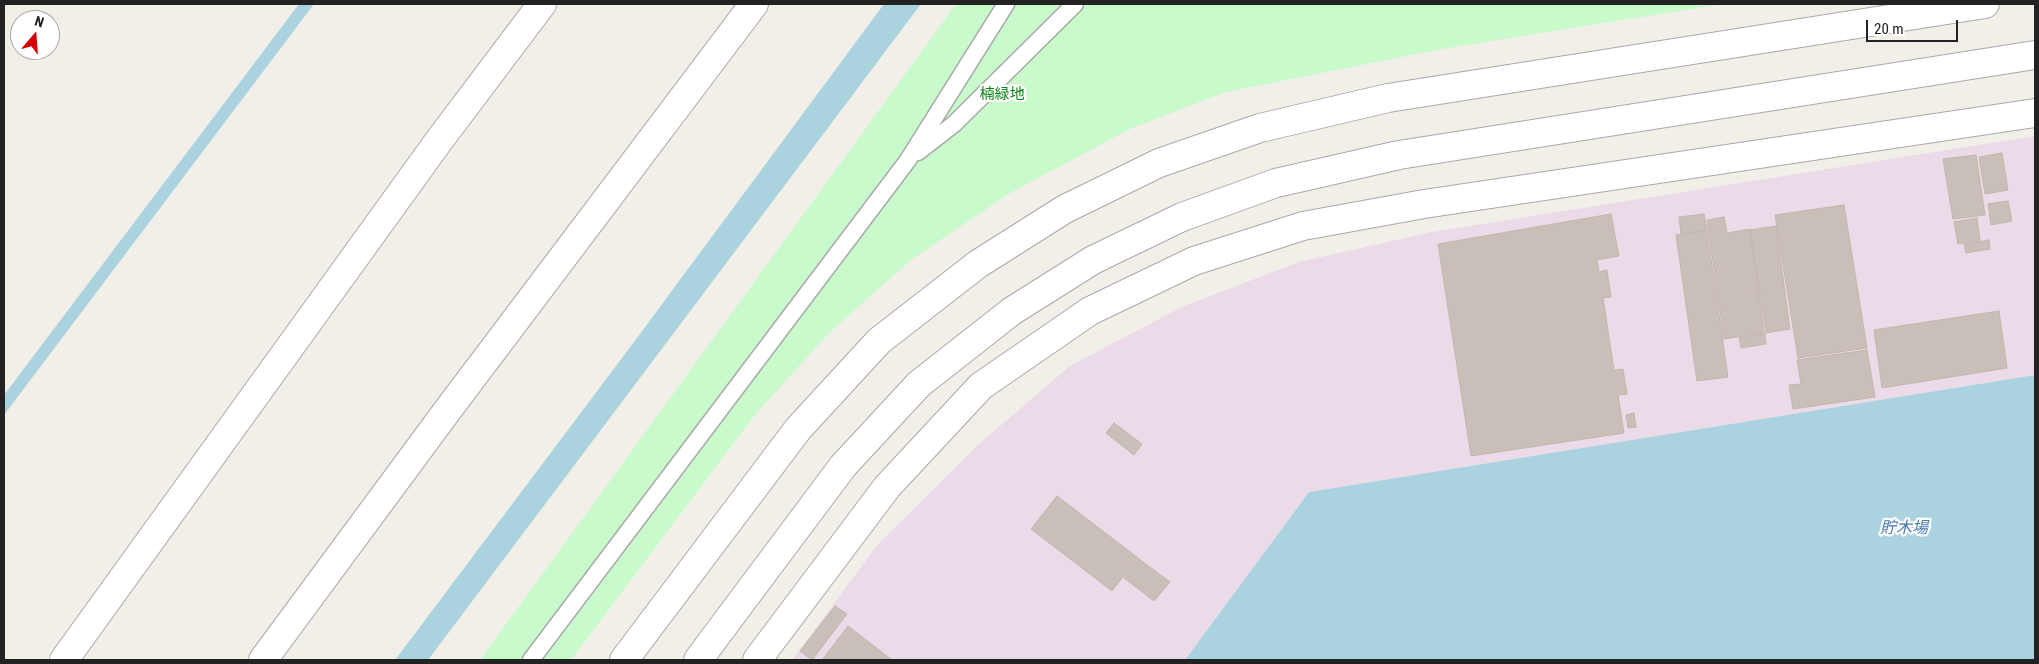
<!DOCTYPE html>
<meta charset="utf-8">
<style>
body{margin:0}
#map{position:relative;width:2039px;height:664px;overflow:hidden;background:#f2efe9;font-family:"Roboto Condensed",sans-serif}
canvas{display:block}
.frame{position:absolute;inset:0;border:5px solid #222;pointer-events:none}
.north{position:absolute;left:10px;top:10px;width:50px;height:50px;box-sizing:border-box;background:#fff;border:1px solid #a7a7a7;border-radius:50%;rotate:18deg;font-size:14px;font-weight:700;line-height:20px;text-align:center;color:#222}
.north::after{content:'';display:block;margin:auto;width:18px;height:22px;background:#d40000;clip-path:polygon(50% 0,100% 100%,50% 72%,0 100%)}
.scale{position:absolute;left:1866px;top:20px;width:92px;height:22px;box-sizing:border-box;border:2px solid #222;border-top:0;padding-left:6px;font-size:15px;line-height:18px;white-space:nowrap;color:#222;-webkit-text-stroke:4px #fff;paint-order:stroke}
</style>
<div id="map">
<canvas width="2039" height="664"></canvas>
<div class="frame"></div>
<div class="north">N</div>
<div class="scale">20 m</div>
</div>
<script>
const c = document.querySelector('canvas').getContext('2d');
c.lineJoin = 'round';
function fill(path, color) {
  c.fillStyle = color;
  c.fill(path, 'evenodd');
}
function toPath(rows) {
  const path = new Path2D();
  for (const r of rows) {
    path.moveTo(r[0], r[1]);
    for (let i = 2; i < r.length; i += 2) path.lineTo(r[i], r[i + 1]);
  }
  return path;
}
function strokePath(path, color, width, dash) {
  c.strokeStyle = color;
  c.lineWidth = width;
  c.lineCap = dash ? 'butt' : 'round';
  c.setLineDash(dash || []);
  c.stroke(path);
}
function label(font, color, halo, rows, align = 'center') {
  c.font = font + ' "Roboto Condensed","Noto Sans JP",sans-serif';
  c.lineWidth = 4.5;
  c.setLineDash([]);
  c.textBaseline = 'middle';
  c.strokeStyle = halo;
  c.fillStyle = color;
  for (const [text, x, y, turn = 0] of rows) {
    c.save();
    c.translate(x, y);
    c.rotate((+turn || 0) * Math.PI / 180);
    c.textAlign = isNaN(turn) ? turn : align;
    if (halo) c.strokeText(text, 0, 0);
    c.fillText(text, 0, 0);
    c.restore();
  }
}
const industrial = toPath([
 [2035,136,2035,375,1309,492,1185,660,792,660,878,544,978,445,1070,366,1184,306,1299,262,1432,232]
]);
const park = toPath([
 [956,4,1723,4,1442,49,1226,92,1132,128,1010,193,911,260,829,333,754,416,571,660,480,660]
]);
const water = toPath([
 [299,4,314,4,4,415,4,395],
 [884,4,921,4,428,660,395,660,634,342],
 [2035,375,2035,660,1185,660,1309,492]
]);
const building = toPath([
 [2002,153,2008,190,1985,194,1979,157,2002,153],
 [1976,155,1985,215,1953,219,1943,159,1976,155],
 [2008,201,2012,221,1991,225,1988,204,2008,201],
 [1844,205,1867,348,1798,358,1775,215,1844,205],
 [1611,214,1619,256,1597,260,1599,272,1607,270,1611,297,1603,298,1614,370,1623,369,1627,394,1618,395,1624,433,1471,456,1438,244,1611,214],
 [1704,214,1707,230,1681,234,1679,217,1704,214],
 [1724,217,1727,233,1750,229,1764,333,1724,339,1707,220,1724,217],
 [1977,218,1980,240,1958,244,1954,222,1977,218],
 [1776,226,1790,329,1766,333,1750,230,1776,226],
 [1707,231,1728,377,1697,381,1676,235,1707,231],
 [1989,240,1990,249,1966,253,1964,244,1989,240],
 [1999,311,2007,368,1882,388,1874,330,1999,311],
 [1765,334,1766,344,1741,348,1739,338,1765,334],
 [1867,350,1875,397,1793,409,1789,385,1801,384,1797,360,1867,350],
 [1634,413,1636,427,1628,428,1626,415,1634,413],
 [1114,423,1142,444,1134,455,1106,433,1114,423],
 [1057,496,1138,558,1112,591,1031,529,1057,496],
 [1139,559,1170,582,1154,601,1124,578,1139,559],
 [835,606,847,614,812,660,800,651,835,606],
 [848,626,892,660,822,660,848,626]
]);
const service = toPath([
 [918,152,954,124,1075,4],
 [531,660,908,160,1006,4]
]);
const minor = toPath([
 [64,660,438,142,542,4],
 [263,660,447,411,754,4]
]);
const tertiary = toPath([
 [624,660,798,429,879,341,978,264,1065,209,1159,163,1260,128,1388,98,1985,4],
 [698,660,843,466,919,384,1012,311,1093,260,1182,217,1276,183,1399,155,2035,55],
 [757,660,887,487,981,386,1090,311,1194,261,1303,226,1424,204,2035,113]
]);
const parkNames = [
 ["楠緑地",1002,95]
];
const waterNames = [
 ["貯木場",1904,529]
];
fill(industrial, '#ebdbe8');
fill(park, '#c8facc');
fill(water, '#aad3df');
fill(building, '#c7bfb8');
strokePath(building, '#c4b6ab', 1);
strokePath(service, '#a9a9a9', 19);
strokePath(minor, '#a9a9a9', 30);
strokePath(tertiary, '#a9a9a9', 30);
strokePath(service, '#fff', 16);
strokePath(minor, '#fff', 28);
strokePath(tertiary, '#fff', 28);
label('15px', '#0c8416', '#fff', parkNames);
label('italic 16px', '#4a7aab', '#fff', waterNames);
</script>
